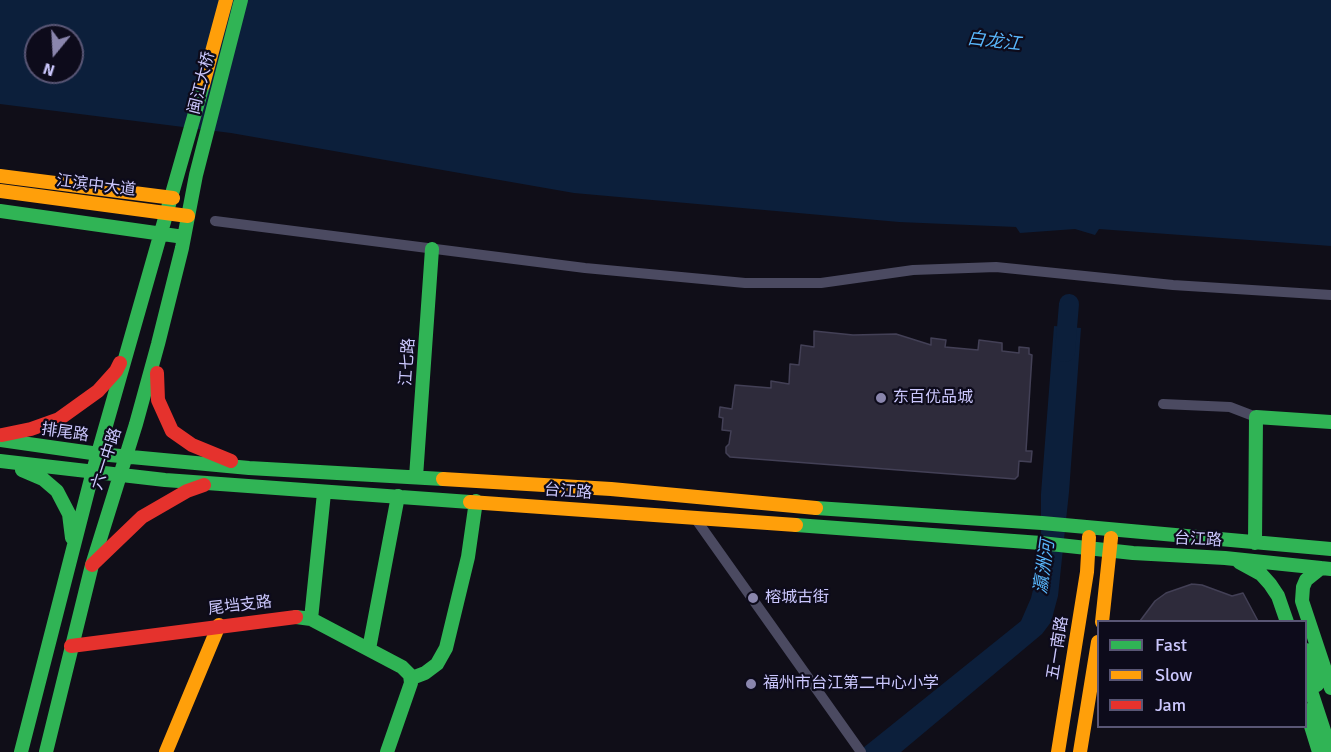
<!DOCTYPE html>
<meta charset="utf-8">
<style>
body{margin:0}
#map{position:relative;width:1331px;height:752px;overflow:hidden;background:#100e18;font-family:Signika,sans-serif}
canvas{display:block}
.legend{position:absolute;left:1097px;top:620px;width:210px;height:108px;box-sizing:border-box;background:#0d0b1b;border:2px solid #595675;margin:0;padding:8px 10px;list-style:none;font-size:18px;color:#cbc7fd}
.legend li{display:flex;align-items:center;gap:12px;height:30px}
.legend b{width:30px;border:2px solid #595675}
.north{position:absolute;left:24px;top:24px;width:60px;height:60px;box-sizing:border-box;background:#0d0b1b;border:2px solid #595675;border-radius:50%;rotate:198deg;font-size:16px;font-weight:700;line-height:24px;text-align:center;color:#cbc7fd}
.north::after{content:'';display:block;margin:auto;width:21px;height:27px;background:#8a86ad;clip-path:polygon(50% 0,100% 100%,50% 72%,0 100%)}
</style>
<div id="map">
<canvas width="1331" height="752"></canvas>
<ul class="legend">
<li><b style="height:8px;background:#30b455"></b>Fast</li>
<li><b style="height:8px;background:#ff9f0a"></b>Slow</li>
<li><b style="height:8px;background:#e5322d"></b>Jam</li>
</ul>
<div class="north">N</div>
</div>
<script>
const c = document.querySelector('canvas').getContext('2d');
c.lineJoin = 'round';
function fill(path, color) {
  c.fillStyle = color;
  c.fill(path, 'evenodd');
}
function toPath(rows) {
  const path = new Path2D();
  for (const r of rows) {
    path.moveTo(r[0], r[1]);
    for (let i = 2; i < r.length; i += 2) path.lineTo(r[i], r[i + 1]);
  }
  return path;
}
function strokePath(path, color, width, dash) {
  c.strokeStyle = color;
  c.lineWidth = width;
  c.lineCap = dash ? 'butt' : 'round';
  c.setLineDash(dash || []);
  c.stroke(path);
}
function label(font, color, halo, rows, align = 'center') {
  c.font = font + ' Signika,"Noto Sans SC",sans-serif';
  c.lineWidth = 4.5;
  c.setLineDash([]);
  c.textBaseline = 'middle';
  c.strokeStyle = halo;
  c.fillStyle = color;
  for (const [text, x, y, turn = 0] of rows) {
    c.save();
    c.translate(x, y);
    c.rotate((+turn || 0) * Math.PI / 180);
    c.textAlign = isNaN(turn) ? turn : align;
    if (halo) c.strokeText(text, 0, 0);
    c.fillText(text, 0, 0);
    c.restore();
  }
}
const water = toPath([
 [0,0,1331,0,1331,246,1099,229,1095,235,1075,229,1020,233,1016,227,899,222,574,193,231,133,0,104],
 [36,36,72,36,72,72,36,72],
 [1054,326,1081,328,1069,492,1058,596,1051,622,1042,634,901,752,858,752,1021,621,1031,598,1038,569,1041,543,1041,494]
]);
const river = toPath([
 [1065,352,1069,304]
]);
const building = toPath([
 [814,331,853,335,896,334,931,345,931,338,946,340,945,347,978,350,979,340,1002,343,1002,351,1019,353,1019,347,1029,348,1029,354,1032,355,1026,451,1032,451,1031,462,1019,461,1018,476,1015,479,730,457,726,453,726,447,729,444,731,431,722,430,723,418,719,417,720,407,732,409,735,385,771,388,771,381,789,384,790,364,799,365,801,345,814,347,814,331],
 [1192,584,1202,585,1232,596,1243,593,1258,621,1140,621,1155,601,1166,593,1192,584]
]);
const street = toPath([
 [215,221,585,268,745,283,821,283,913,270,996,267,1173,285,1331,295],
 [1163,404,1230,407,1256,417],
 [695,518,861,752]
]);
const fast = toPath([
 [0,211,184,237],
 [0,440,99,454,249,468,443,479],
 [0,461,165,480,470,502],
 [22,470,43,479,57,491,69,514,72,538],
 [416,477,432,249],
 [816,508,1042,523,1331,549],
 [796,525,1041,543,1133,553,1225,558,1331,569],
 [1255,543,1256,417,1331,422],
 [1239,562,1261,574,1270,584,1278,596,1287,622],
 [1321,568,1306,580,1303,587,1302,601,1331,688],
 [296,617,311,619,402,667,410,675,411,683,387,752],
 [311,619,324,493],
 [369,649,398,496],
 [1306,650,1317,685],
 [1306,676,1331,752],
 [412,678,425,673,437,664,446,648,468,557,476,501],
 [1306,710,1319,752],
 [21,752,93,471,203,85],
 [46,752,92,565,136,424,158,344,182,248,196,175,241,0]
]);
const slow = toPath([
 [203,85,226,0],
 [0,176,173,198],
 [0,191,188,216],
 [443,479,611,489,816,508],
 [470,502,796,525],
 [1102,622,1111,538],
 [166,752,219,625],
 [1058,752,1087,572,1089,537],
 [1080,752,1098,642]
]);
const jam = toPath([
 [157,373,158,400,172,431,192,445,231,461],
 [2,435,31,429,59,419,98,391,116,371,120,363],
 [92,565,142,517,187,491,204,485],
 [71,646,296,617]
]);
const markers = [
 [881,398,6,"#8a86ad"],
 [753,598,6,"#8a86ad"],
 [751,684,6,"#8a86ad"]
];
const streetNames = [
 ["闽江大桥",202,83,-76],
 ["江滨中大道",96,186,7],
 ["江七路",408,362,-86],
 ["排尾路",65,433,8],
 ["六一中路",107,459,-72],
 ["台江路",568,492,4],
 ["台江路",1198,540,3],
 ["尾垱支路",240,606,-7],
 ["五一南路",1058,648,-81]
];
const poiNames = [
 ["东百优品城",893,398],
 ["榕城古街",765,598],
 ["福州市台江第二中心小学",763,684]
];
const waterNames = [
 ["白龙江",994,42,7],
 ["瀛洲河",1045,567,-82]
];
fill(water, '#0c1f3b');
strokePath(river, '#0c1f3b', 20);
fill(building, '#2e2b3b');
strokePath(building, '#434056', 1.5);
strokePath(street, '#4b4a61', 10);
strokePath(fast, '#30b455', 14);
strokePath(slow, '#ff9f0a', 14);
strokePath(jam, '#e5322d', 14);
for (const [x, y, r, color] of markers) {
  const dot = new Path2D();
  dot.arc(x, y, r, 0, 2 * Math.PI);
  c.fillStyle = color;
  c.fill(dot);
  strokePath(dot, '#0d0b1b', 2);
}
label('16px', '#cbc7fd', '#0d0b1b', streetNames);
label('16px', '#cbc7fd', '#0d0b1b', poiNames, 'left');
label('italic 18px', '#58b5fa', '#0d0b1b', waterNames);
</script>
